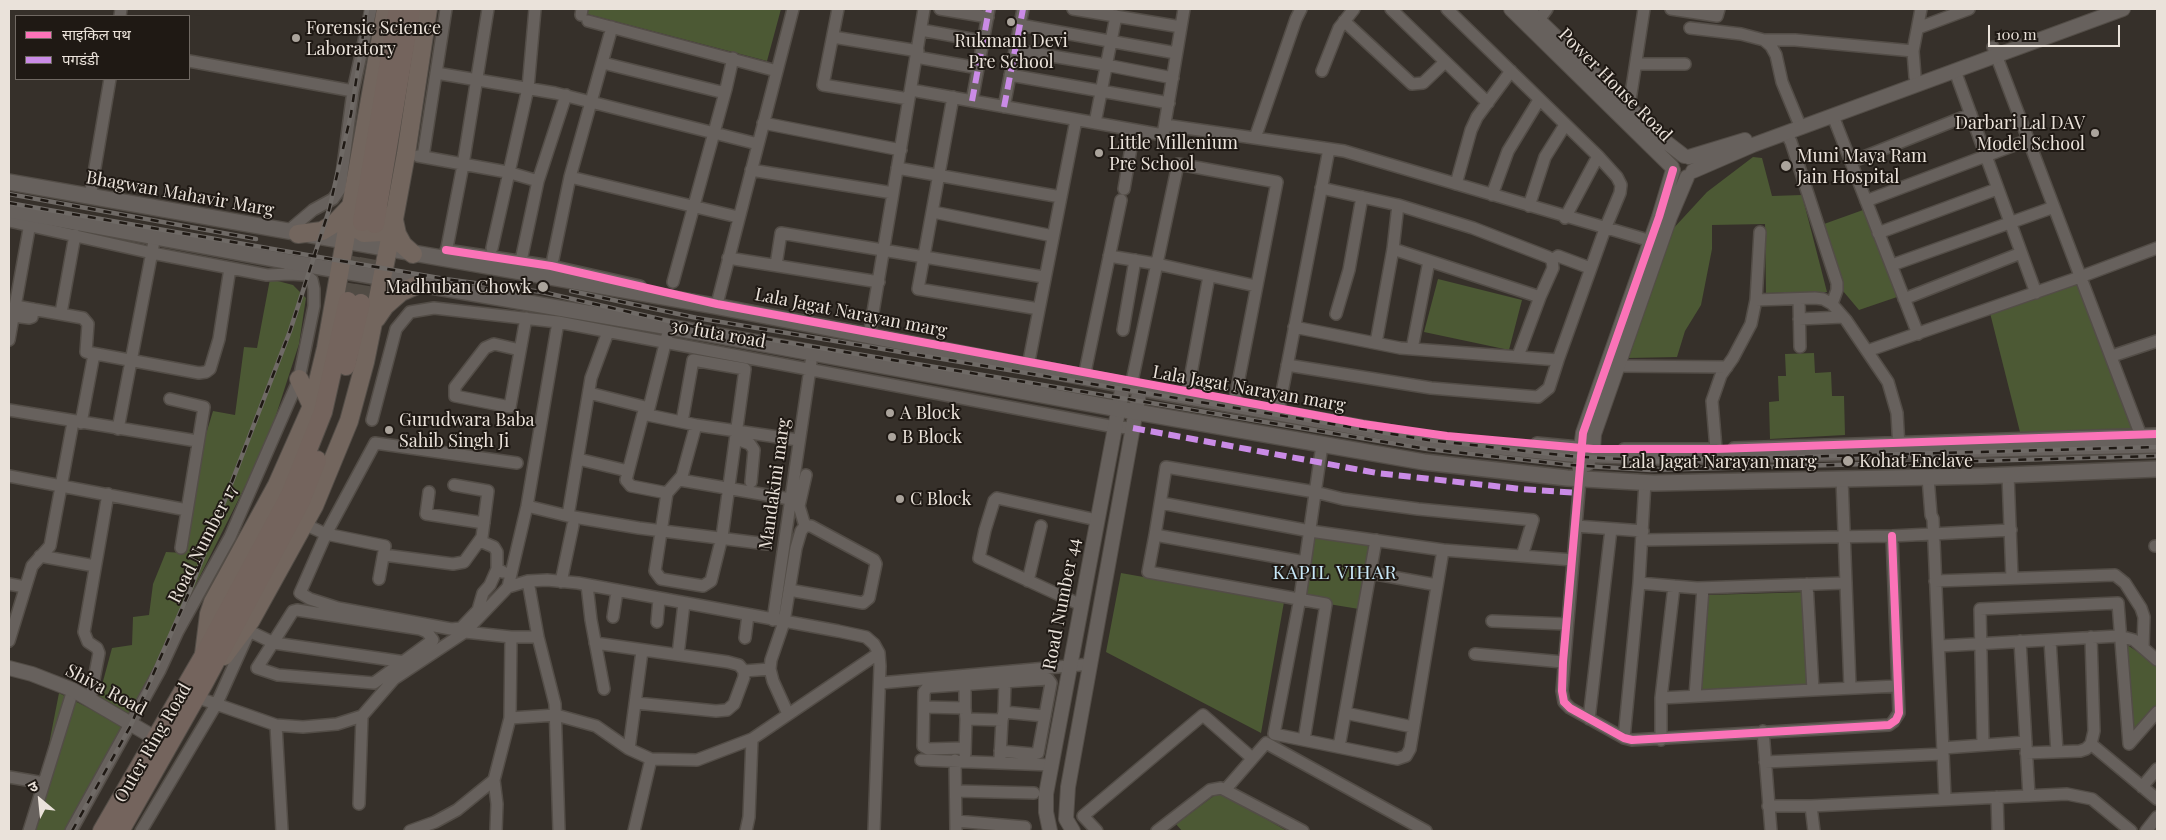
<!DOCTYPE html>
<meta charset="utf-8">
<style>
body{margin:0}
#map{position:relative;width:2166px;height:840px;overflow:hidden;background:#36302a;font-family:"Playfair Display","Noto Sans Devanagari",serif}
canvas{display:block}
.frame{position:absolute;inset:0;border:10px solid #eae2da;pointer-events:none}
.legend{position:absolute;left:15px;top:15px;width:175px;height:65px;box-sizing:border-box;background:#1f1914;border:1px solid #706963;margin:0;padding:6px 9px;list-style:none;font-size:15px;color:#eae2da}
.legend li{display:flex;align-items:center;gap:10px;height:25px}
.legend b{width:25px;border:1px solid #706963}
.north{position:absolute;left:15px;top:775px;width:50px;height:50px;-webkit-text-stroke:4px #1f1914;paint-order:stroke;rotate:332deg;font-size:14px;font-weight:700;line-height:20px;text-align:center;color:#eae2da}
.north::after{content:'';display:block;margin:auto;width:18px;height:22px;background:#eae2da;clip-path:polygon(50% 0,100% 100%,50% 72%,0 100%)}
.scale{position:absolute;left:1988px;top:25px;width:132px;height:22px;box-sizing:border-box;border:2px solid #eae2da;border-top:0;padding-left:6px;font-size:15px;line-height:18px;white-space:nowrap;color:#eae2da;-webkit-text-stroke:4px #1f1914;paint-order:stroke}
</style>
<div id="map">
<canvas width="2166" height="840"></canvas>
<div class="frame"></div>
<ul class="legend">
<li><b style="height:6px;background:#fb73b8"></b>साइकिल पथ</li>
<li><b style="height:6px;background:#ca8be6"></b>पगडंडी</li>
</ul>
<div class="north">उ</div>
<div class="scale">100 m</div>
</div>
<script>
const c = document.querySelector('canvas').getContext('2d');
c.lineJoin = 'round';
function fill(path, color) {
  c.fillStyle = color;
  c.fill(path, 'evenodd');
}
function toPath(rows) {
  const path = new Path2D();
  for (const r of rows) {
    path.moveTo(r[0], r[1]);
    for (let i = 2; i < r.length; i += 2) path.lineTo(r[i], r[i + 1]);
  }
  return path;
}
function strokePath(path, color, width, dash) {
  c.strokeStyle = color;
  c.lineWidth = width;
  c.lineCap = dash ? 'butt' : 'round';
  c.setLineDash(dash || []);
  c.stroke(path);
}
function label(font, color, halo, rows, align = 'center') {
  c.font = font + ' "Playfair Display",serif';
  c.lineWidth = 4;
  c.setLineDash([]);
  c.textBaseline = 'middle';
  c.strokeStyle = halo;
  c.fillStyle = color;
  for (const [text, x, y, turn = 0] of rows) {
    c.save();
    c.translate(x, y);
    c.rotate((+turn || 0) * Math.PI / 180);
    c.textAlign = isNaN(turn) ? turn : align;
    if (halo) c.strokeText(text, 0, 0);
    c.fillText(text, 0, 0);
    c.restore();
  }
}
const green = toPath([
 [589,9,781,9,767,61,587,14],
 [1753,157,1762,158,1772,196,1802,195,1827,292,1766,293,1765,224,1712,225,1712,249,1701,305,1685,331,1677,357,1628,358,1671,231,1707,192],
 [1863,210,1897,297,1859,310,1843,291,1824,224],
 [270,279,293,285,306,298,299,344,267,443,129,717,99,696,112,648,132,645,133,617,149,615,153,584,166,552,185,553,200,454,213,411,235,415,244,347,257,348],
 [1438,279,1522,300,1509,350,1424,332],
 [2078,282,2134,432,2021,436,1990,313],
 [1814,353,1815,373,1831,372,1832,396,1844,396,1845,435,1770,439,1769,402,1779,401,1778,376,1786,376,1785,354],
 [1315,536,1370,545,1359,609,1304,600],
 [1121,573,1284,602,1261,733,1106,652],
 [1811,592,1815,690,1701,696,1708,595],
 [2124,643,2146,657,2157,667,2157,712,2129,744],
 [59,693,124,726,65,831,32,831],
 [1219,792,1287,831,1182,831,1176,824]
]);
const trunkTunnel = toPath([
 [348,301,361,228],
 [361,303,374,230]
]);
const minor = toPath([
 [838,9,823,85,909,99],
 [940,9,988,17],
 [1073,9,1181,27],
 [1391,9,1488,103],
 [1671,9,1717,16,1719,9],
 [581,15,582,9],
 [120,16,121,9],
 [588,21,777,71],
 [1344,21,1412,84,1423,83,1445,62],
 [1020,25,1176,53],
 [1535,25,1547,9],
 [1690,28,1741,34,1764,40,1771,46,1776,55,1782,82,1801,128],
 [1918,28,1969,9],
 [921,30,982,41],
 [833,37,918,51],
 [1764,40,1795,40,1913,51],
 [1993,47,2143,441],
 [1015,50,1106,65,1173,78],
 [916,57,978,68],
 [189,61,353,91],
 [603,63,721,92,726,89,733,58],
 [1636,64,1685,64],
 [1322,71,1339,28,1354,9],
 [1955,71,2036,293],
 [436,73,555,93,758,144],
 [1010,75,1169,103],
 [1915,77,1913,51,1921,9],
 [911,90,1163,135,1184,9],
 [953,97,918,289,1039,309],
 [972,101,989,9],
 [1004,107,1023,9],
 [1629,107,1644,9],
 [1833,116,1918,334],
 [763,123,901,150],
 [1095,123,1116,16],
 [1165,125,1344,151,1658,243],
 [1786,133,1791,142,1837,283,1837,290,1832,304],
 [1255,138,1296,19,1301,9],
 [418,156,507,172,538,181],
 [423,157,446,9],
 [1851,162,1971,114],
 [897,168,1061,197],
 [751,170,893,193],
 [570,177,738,217],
 [1456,184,1471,130,1477,117,1511,71],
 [1321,188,1398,205,1473,228,1548,257,1552,260],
 [1124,189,1134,130],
 [1492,195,1508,151,1539,100],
 [90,197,110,79],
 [1866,201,2028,140],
 [1529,206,1545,157,1565,125],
 [933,212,1053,236],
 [1565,218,1598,156],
 [9,221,152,253,267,275,290,274],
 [287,232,313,210,333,199,340,189,353,91,371,9],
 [1878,233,1997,189],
 [492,248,528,88,535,9],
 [1393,249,1540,297],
 [446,250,551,266,640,286],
 [522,256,538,181,566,95],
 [1109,256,1157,264,1256,286],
 [445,258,463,165,488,9],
 [728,258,879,282],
 [553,259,570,177,612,27],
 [1552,260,1558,256,1590,268],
 [776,265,781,233,1044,277],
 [1892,265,2054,207],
 [673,282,726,89],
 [1904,299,2021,253],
 [1756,300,1815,298,1823,299,1832,304,1846,320,1888,382,1897,413,1899,448],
 [1799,300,1800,347],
 [15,306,83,318,88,324,86,352,199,373,206,372,210,369,219,339,230,268],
 [715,306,717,304,793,9],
 [61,313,75,235],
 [1336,314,1349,270,1362,197],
 [13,316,29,318,32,317,33,309],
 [1799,319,1843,317],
 [1294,327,1400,348,1558,360],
 [1123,330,1135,260],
 [667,336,649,408,643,414,626,480,631,486,667,493],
 [869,336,924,9],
 [9,340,31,218],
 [1376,343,1393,249,1398,205],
 [1412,349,1429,261],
 [520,350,494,344,485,348,455,387,455,396,510,407,526,318],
 [1867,351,2080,277,2157,248],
 [1518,356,1540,297,1553,268,1552,260],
 [2112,356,2157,341],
 [1029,361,1076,120],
 [1287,365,1431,388,1538,397,1549,388,1558,360,1605,229,1620,193,1621,185,1617,177,1598,156,1447,9],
 [1618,366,1727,367],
 [1084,377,1121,200],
 [1131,386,1178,164,1277,182,1235,399],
 [1188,390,1209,276],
 [589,393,649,408],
 [170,399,204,407,181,548],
 [9,410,197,441],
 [1278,413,1329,149],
 [643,414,696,425,798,440],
 [372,420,396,329,410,312,434,308,558,322,1115,427,1133,428],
 [682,422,693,360,745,369,722,537,711,581,703,586,661,579,655,571,667,493,682,476,696,425],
 [81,423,94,354],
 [118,429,155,236],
 [737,439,750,444,754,450,751,482],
 [1537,443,1588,448],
 [1322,445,1300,598,1274,734,1397,759,1406,756,1410,749,1443,550],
 [1734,448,2157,434],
 [1624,449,1708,449],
 [1715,456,1716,449,1712,401,1721,375,1733,358,1751,324,1756,300,1760,232],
 [578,459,628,471],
 [2008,475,2012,578],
 [9,476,187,510],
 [1928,477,1931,515,1933,519,1945,799],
 [1580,479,1562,691,1564,702,1570,708,1624,738,1632,740,1889,725,1893,722,1899,713,1892,536],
 [1842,479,1850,687],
 [680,480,790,499],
 [429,492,426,514,484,523],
 [1161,503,1310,531,1443,550,1573,560],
 [527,506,568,516,639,528,767,544],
 [568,516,591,378,608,332],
 [304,524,326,534,385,546,379,579],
 [805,526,799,506,806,475],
 [1576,526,1643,531],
 [1155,535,1148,572,1326,604,1304,740],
 [1642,540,1892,536,2011,530],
 [480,541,494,547,497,552,497,569,503,572],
 [2155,546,2157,546],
 [384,555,453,564,464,562,482,537,488,491,454,485],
 [40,556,95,566],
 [1305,562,1155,535,1166,467,1315,492,1343,499,1418,509,1533,520,1522,556],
 [497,569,490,585,483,593,478,610,461,628,451,629,338,608,310,599,300,593,326,534,375,443,517,463],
 [1370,573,1437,585],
 [528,581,538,637,555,704,559,831],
 [1028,581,1041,526],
 [1935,581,2115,575,2125,583,2141,608,2144,617,2143,648],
 [561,582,573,525],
 [1639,583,1697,588,1845,583],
 [9,584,25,587],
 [587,585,591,620,604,689],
 [508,587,527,506,558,322],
 [1081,605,979,558,985,530,994,501,997,498,1097,520],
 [297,610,420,629,427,632,433,640,374,683,278,675,257,668,293,611,297,610],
 [613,617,617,591],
 [773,620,811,362],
 [1492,621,1567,624],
 [657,622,659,599],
 [249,631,274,643,405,662],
 [465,632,511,637,538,637],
 [745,638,748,615],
 [2050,640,2057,752],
 [9,641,32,566,50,546,73,422],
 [2020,641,2029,796],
 [595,643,728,662,739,665,744,671,744,677,734,704,727,710,716,711,636,703],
 [1939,646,2119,636,2134,640,2157,660],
 [1475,654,1563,662],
 [678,655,684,603],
 [744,671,770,669],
 [880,683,1091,664],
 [1813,690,1897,686],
 [1695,696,1703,588],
 [196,697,276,725,303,727,337,724,362,716,394,679,465,632,508,587,528,581,547,580,578,583,838,631,866,637,874,644,879,653,880,666,874,831],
 [1661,698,1813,690,1807,584],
 [90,700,99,653,97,648,88,642,84,632,108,494],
 [924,707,965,708,966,719],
 [965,708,965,685],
 [1004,712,1005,682],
 [1345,713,1413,727],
 [788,714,773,681,770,669,771,660,784,622,796,548,801,531,805,526,811,526,874,560,876,564,869,598,863,603,789,590],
 [510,718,556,715,596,726,629,749,651,759,697,760,752,739,879,653],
 [1589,719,1611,529],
 [1002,720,1004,712,1045,716],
 [276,725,282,831],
 [1763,731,1771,831],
 [1624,738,1639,583,1645,482],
 [1661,740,1661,698,1674,586],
 [1983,744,1980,609,2118,603,2129,744,2157,712],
 [2091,744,2157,799],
 [1339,747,1376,540],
 [965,748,928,749,923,746,924,692,928,687,1048,679,1051,683,1038,753,1033,754,1000,751],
 [1943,748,2026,742],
 [629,749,642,651],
 [2026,753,2080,751,2086,749,2091,744,2094,731,2091,637],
 [965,754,966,719,1002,720,1000,757],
 [921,760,1051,765],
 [955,760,956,831],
 [1765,762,1943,754],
 [9,777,44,783],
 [494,780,497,804,496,831],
 [2142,787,2157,769],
 [1225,790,1266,743,1426,831],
 [956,791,1034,793],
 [1997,797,1998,831],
 [359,804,362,716],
 [1768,806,1811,806,2067,794,2092,799,2131,831],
 [1811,806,1814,831],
 [956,821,1025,827],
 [29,831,73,690],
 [71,831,160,670,178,631,230,537,299,379,314,306,314,289,312,280,306,275,290,274,290,262],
 [141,831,217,703,249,632],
 [410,831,435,822,457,810,494,780,510,718,511,637],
 [634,831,651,759],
 [746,831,749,817,752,739],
 [1097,831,1083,816,1203,715,1252,758],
 [1157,831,1210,790,1221,788,1303,831],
 [2146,831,2157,817]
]);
const tertiary = toPath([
 [1511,9,1672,167],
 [1527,9,1662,139,1684,156],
 [1689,157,1745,140],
 [1693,171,1753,145,2123,9],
 [1587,464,1593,449,1594,434,1670,217,1687,177],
 [1580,479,1580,455,1583,433,1659,217,1673,170],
 [9,668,32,674,73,690,155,738],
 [1050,831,1046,812,1046,794,1123,385],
 [1073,831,1066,819,1068,787,1140,388]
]);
const secondary = toPath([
 [9,182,715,306,1166,393,1430,440,1570,454,1660,457,2157,445],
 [9,210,290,262,704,333,1119,409,1424,462,1567,478,1654,483,1982,476,2157,469]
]);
const primary = toPath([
 [352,211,356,228,364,233,383,232,390,216],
 [394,220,397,234,403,245,413,254],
 [298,234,322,231,335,223,351,206],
 [376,319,385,306,401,292,417,285],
 [299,379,312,406],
 [204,654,209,614,213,602,277,485,312,406,326,348,386,9],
 [224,656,251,620,314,506,349,421,365,362,394,219,406,154,428,9]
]);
const trunk = toPath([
 [362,222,398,9],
 [375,224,411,9],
 [346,366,361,303],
 [102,831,204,655,290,495,323,412,348,301],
 [120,831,204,683,301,501,317,460]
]);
const rail = toPath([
 [9,194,256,239],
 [9,203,445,279,542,292,695,327,1427,449,1570,465,1651,470,2157,456],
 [571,291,697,318,1428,440,1570,456,1652,461,2157,447],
 [72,831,130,727,191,588,290,331,329,210,351,114,367,9]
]);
const quiet = toPath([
 [972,101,989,9],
 [1004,107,1023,9],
 [1133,428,1377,473,1521,489,1579,493]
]);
const cycleway = toPath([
 [1673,170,1659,217,1583,433,1563,662,1562,691,1564,702,1570,708,1624,738,1632,740,1889,725,1896,720,1899,713,1892,536],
 [446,250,551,266,717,304,1363,424,1447,436,1593,449,1716,449,2157,434]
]);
const markers = [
 [1011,22,5,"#aba49c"],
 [296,38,5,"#aba49c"],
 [2095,133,5,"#aba49c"],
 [1099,153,5,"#aba49c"],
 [1786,166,6,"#aba49c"],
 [543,287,6,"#aba49c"],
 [890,413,5,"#aba49c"],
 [389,430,5,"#aba49c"],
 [892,437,5,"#aba49c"],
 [1848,461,6,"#aba49c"],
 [900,499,5,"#aba49c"]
];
const poiNames = [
 ["Forensic Science",306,28],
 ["Laboratory",306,49],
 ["Rukmani Devi",1011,41,"center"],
 ["Pre School",1011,62,"center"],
 ["Darbari Lal DAV",2085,123,"right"],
 ["Model School",2085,144,"right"],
 ["Little Millenium",1109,143],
 ["Pre School",1109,164],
 ["Muni Maya Ram",1797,156],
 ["Jain Hospital",1797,177],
 ["Madhuban Chowk",532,287,"right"],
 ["A Block",900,413],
 ["Gurudwara Baba",399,420],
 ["Sahib Singh Ji",399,441],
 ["B Block",902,437],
 ["Kohat Enclave",1859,461],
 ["C Block",910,499]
];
const streetNames = [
 ["Power House Road",1615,85,45],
 ["Bhagwan Mahavir Marg",180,194,10],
 ["Lala Jagat Narayan marg",851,313,11],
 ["30 futa road",718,334,10],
 ["Lala Jagat Narayan marg",1249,389,10],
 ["Lala Jagat Narayan marg",1719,462],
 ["Mandakini marg",775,484,-82],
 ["Road Number 17",203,544,-63],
 ["Road Number 44",1062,604,-79],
 ["Shiva Road",106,690,28],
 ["Outer Ring Road",153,743,-60]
];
const neighbourhoodNames = [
 ["KAPIL VIHAR",1335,573]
];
fill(green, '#4c5934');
strokePath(trunkTunnel, '#514b44', 18, [18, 9]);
strokePath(minor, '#534d47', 14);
strokePath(tertiary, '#534d47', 16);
strokePath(secondary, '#534d47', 18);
strokePath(primary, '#534d47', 20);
strokePath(trunk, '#534d47', 20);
strokePath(minor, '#67615d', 11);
strokePath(tertiary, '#67615d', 14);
strokePath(secondary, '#67615d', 15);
strokePath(primary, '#73665e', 18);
strokePath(trunk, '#74645d', 18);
strokePath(rail, '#6f6a66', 4.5);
strokePath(rail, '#1f1914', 2.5, [8]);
strokePath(quiet, '#ca8be6', 6, [12, 6]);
strokePath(cycleway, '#fb73b8', 8);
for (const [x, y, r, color] of markers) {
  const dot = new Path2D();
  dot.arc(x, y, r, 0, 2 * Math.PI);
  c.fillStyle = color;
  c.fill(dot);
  strokePath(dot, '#1f1914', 2);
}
label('18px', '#eae2da', '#1f1914', poiNames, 'left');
label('18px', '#eae2da', '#1f1914', streetNames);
c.letterSpacing = '1px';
label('19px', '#c9e9f9', '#1f1914', neighbourhoodNames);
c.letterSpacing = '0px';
</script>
